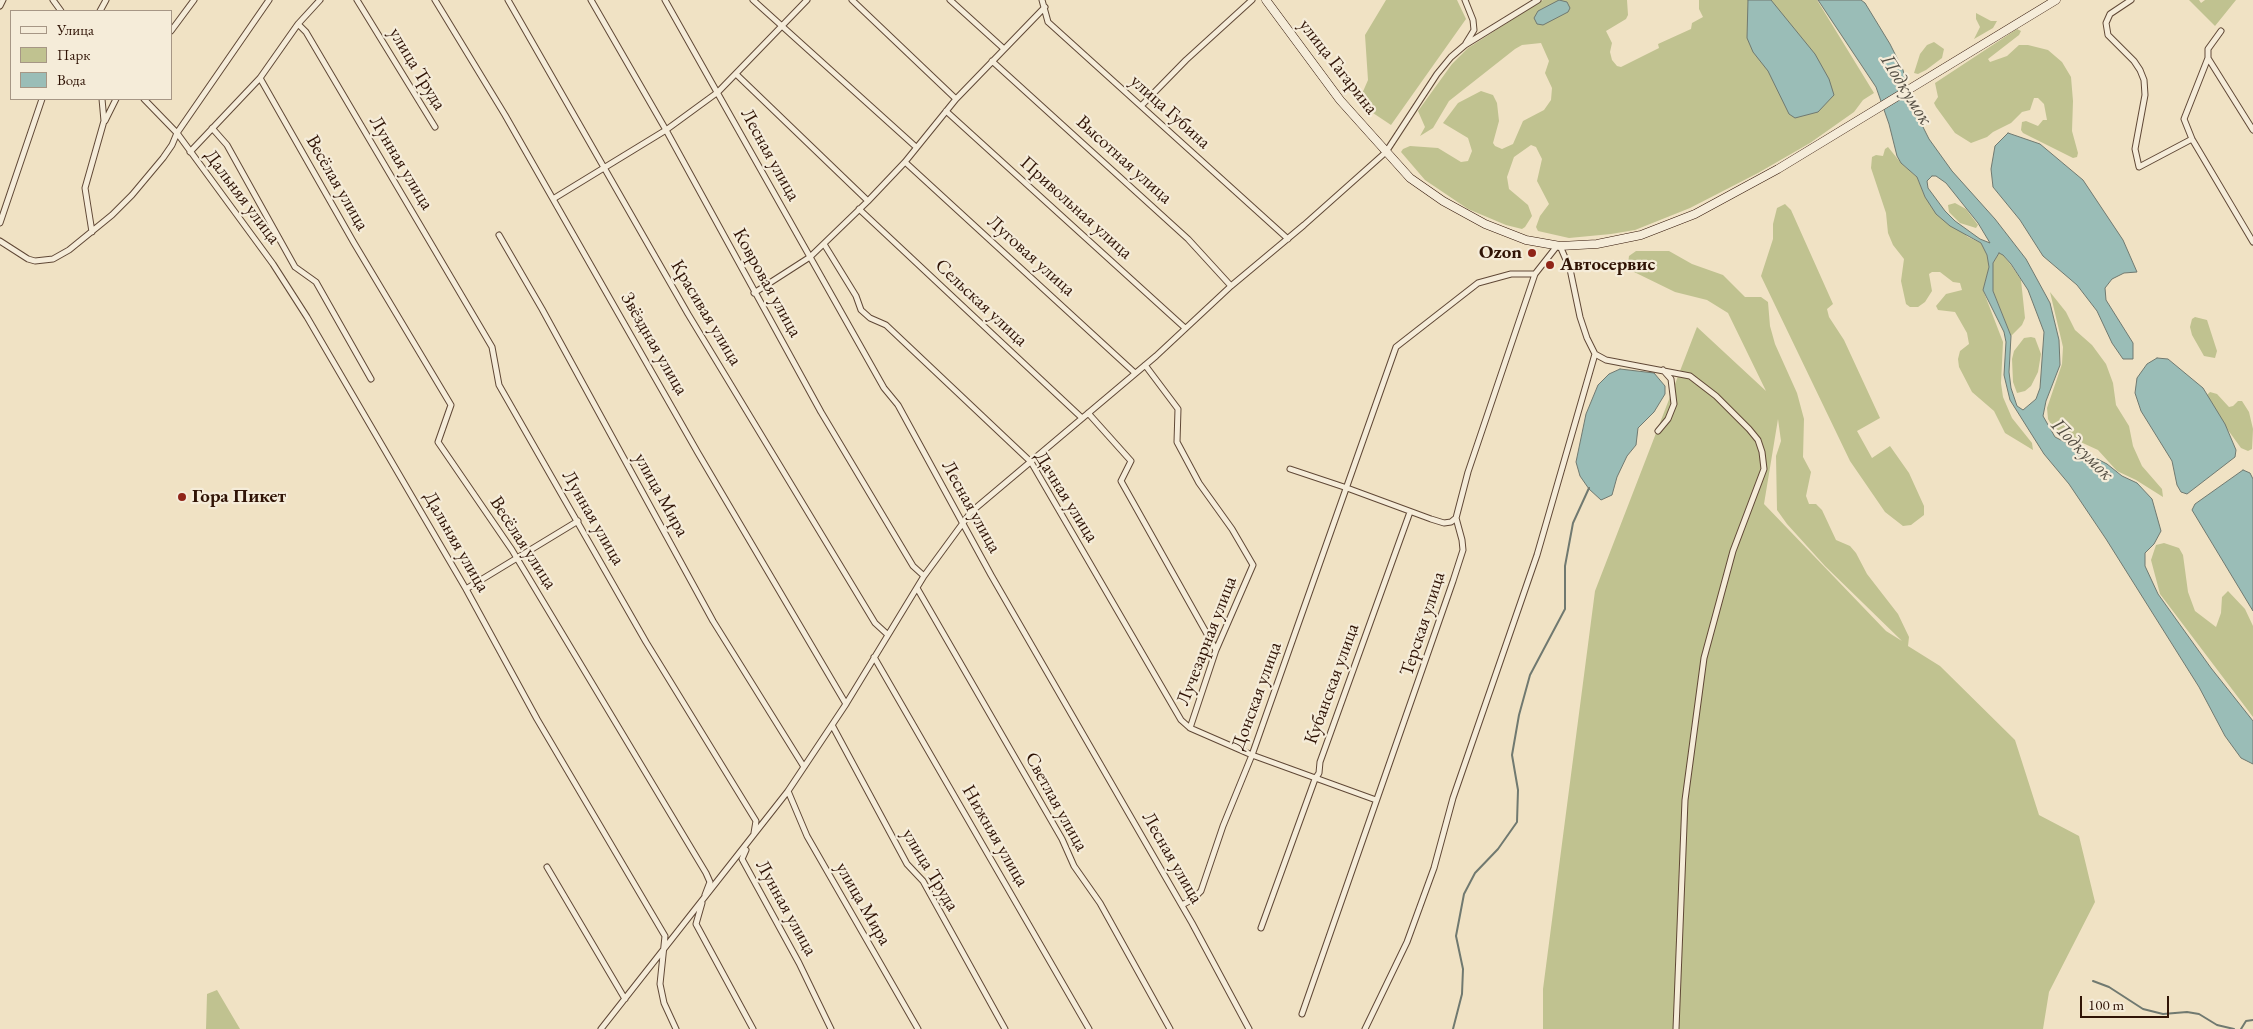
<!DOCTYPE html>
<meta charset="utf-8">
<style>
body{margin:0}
#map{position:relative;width:2253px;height:1029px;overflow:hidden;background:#f0e2c4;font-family:"EB Garamond",serif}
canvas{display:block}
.legend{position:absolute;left:10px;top:10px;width:162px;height:90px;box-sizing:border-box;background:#f5ecd9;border:1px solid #a69685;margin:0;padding:6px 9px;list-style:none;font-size:15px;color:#301406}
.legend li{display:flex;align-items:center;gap:10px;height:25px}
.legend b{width:25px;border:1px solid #a69685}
.scale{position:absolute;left:2080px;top:996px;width:89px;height:22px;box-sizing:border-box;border:2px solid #301406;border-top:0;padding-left:6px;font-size:15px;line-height:18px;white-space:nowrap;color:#301406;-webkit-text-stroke:4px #f5ecd9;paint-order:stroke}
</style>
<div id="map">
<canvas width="2253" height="1029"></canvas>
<ul class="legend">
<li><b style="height:6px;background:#f5ecd9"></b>Улица</li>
<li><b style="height:14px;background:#c0c290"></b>Парк</li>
<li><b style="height:14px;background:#9abdb7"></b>Вода</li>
</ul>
<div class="scale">100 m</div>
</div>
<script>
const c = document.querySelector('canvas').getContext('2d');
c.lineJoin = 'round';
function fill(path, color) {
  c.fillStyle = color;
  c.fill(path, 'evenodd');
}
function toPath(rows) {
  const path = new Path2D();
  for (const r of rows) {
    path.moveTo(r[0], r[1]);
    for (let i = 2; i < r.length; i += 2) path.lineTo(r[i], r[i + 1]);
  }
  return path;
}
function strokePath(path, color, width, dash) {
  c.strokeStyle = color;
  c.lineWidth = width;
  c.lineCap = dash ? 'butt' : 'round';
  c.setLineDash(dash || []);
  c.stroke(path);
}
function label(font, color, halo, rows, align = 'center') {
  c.font = font + ' "EB Garamond",serif';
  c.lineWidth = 4.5;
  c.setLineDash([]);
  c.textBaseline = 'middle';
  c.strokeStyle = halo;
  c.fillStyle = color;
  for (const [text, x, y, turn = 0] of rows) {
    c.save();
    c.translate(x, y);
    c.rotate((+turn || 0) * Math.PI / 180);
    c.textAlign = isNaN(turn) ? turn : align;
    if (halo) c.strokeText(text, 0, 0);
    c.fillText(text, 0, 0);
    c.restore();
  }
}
const green = toPath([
 [1386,0,1457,0,1466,19,1391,125,1358,103,1368,80,1365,35],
 [1543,0,1627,0,1628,15,1626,19,1606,31,1612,43,1610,52,1612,60,1617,66,1621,67,1659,48,1658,44,1691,29,1692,23,1703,17,1699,9,1699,0,1817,0,1874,93,1863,100,1854,112,1810,143,1758,173,1690,208,1635,230,1611,234,1569,238,1538,231,1536,227,1540,216,1549,204,1537,181,1542,159,1536,147,1531,145,1514,157,1507,177,1509,189,1528,205,1532,216,1525,227,1522,229,1506,225,1468,209,1425,180,1401,152,1403,149,1410,146,1438,148,1461,162,1468,161,1472,151,1468,138,1443,123,1458,103,1481,91,1493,95,1497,103,1499,121,1493,143,1495,146,1502,149,1513,144,1523,121,1544,110,1551,100,1552,88,1545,73,1549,61,1541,43,1522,45,1515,49,1449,101,1433,128,1420,136,1425,127,1418,111,1452,64,1468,48],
 [2189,0,2199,0,2201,3,2205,0,2236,0,2215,26],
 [1976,13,1991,21,1997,21,1993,28,1974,39,1980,27,1976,19],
 [2017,29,2021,31,2019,35,1988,59,1990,62,2007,56,2019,45,2028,45,2048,50,2062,62,2071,77,2073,101,2072,131,2078,153,2077,157,2073,158,2023,133,2021,130,2022,122,2026,121,2038,126,2043,120,2047,120,2044,104,2038,98,2034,98,2030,110,2022,112,2011,123,1993,132,1987,137,1971,143,1955,133,1936,107,1934,103,1938,97,1935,83],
 [1934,42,1944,49,1942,58,1926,70,1918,74,1914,73,1920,54,1927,45],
 [1888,147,1901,163,1917,177,1925,197,1968,237,1981,243,1987,255,1989,267,1983,290,2003,342,2001,383,2003,397,2012,418,2032,443,2033,450,2005,433,1994,411,1972,392,1959,367,1958,359,1960,351,1969,344,1967,333,1955,312,1938,310,1936,306,1946,294,1962,290,1960,283,1953,282,1940,272,1932,272,1929,274,1932,291,1925,302,1918,307,1910,307,1906,304,1901,281,1904,259,1893,245,1888,233,1886,213,1871,168,1872,157,1876,155,1883,156,1885,149],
 [1955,203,1966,209,1978,225,1976,228,1960,223,1949,212,1948,205],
 [1785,204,1791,210,1833,304,1827,309,1829,317,1844,340,1880,418,1857,431,1872,458,1890,446,1909,473,1924,506,1924,515,1911,525,1903,526,1885,512,1850,461,1761,276,1773,239,1773,224,1777,208],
 [1636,251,1669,251,1692,264,1723,275,1745,297,1761,297,1768,302,1770,326,1775,344,1797,393,1804,419,1803,457,1811,472,1806,496,1809,504,1816,504,1822,510,1836,540,1850,546,1856,553,1867,574,1898,614,1909,637,1908,646,1940,666,2015,740,2039,815,2079,836,2095,902,2049,992,2043,1029,1543,1029,1543,989,1595,591,1697,327,1766,391,1728,313,1707,300,1675,292,1632,271,1628,264,1629,256],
 [1778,419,1781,441,1776,456,1777,510,1787,524,1825,566,1902,641,1886,631,1764,504],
 [1999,253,2003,255,2011,265,2021,280,2025,318,2022,325,2011,336,1993,291,1993,263],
 [2050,292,2066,312,2075,330,2092,345,2106,364,2113,383,2116,405,2129,426,2133,446,2142,466,2162,489,2163,497,2136,480,2117,471,2098,450,2063,434,2052,426,2048,419,2047,408,2062,364,2063,347],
 [2195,317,2207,320,2217,351,2215,358,2204,356,2192,335,2190,327,2192,319],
 [2031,337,2035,338,2041,354,2038,372,2031,386,2025,391,2017,393,2013,382,2012,359,2014,351,2024,338],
 [2210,392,2217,394,2229,407,2233,406,2238,401,2242,401,2249,412,2253,429,2252,449,2248,451,2241,448,2220,419,2207,395],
 [2164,543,2179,548,2183,555,2188,592,2195,611,2216,627,2221,613,2222,597,2228,591,2245,609,2253,626,2253,717,2160,594,2151,560,2156,545],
 [217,990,240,1029,206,1029,207,994]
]);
const water = toPath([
 [1559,0,1567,2,1570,8,1568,12,1543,25,1537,24,1534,18,1538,11,1559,0],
 [1748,0,1771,0,1815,54,1829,79,1834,95,1818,112,1795,118,1789,114,1768,71,1753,52,1747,38,1748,0],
 [1818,0,1861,0,1865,3,1890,44,1903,70,1911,103,1929,139,1952,171,1995,219,2026,259,2050,303,2059,340,2060,365,2046,401,2043,416,2055,437,2107,464,2122,476,2137,483,2152,499,2161,531,2154,544,2145,553,2145,566,2158,594,2211,668,2253,721,2253,764,2241,758,2225,736,2199,687,2106,539,2069,484,2044,454,2010,400,2004,375,2006,342,2004,332,1983,290,1989,267,1987,255,1981,243,1950,226,1936,214,1925,197,1917,177,1901,163,1897,156,1889,124,1876,87,1818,0],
 [1932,176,1936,176,1946,183,1978,223,1990,243,1980,239,1955,221,1945,211,1928,188,1927,181,1932,176],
 [1999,253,2003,255,2011,264,2028,290,2044,332,2040,388,2036,399,2023,410,2017,406,2011,388,2009,372,2011,336,1993,291,1993,263,1999,253],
 [2008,133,2040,144,2083,180,2123,240,2137,272,2124,273,2112,279,2105,288,2106,300,2133,343,2133,359,2123,359,2112,343,2097,311,2077,285,2043,256,2020,220,1993,187,1991,169,1995,146,2008,133],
 [2157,358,2168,359,2203,388,2225,424,2236,450,2235,457,2187,494,2181,492,2177,485,2172,461,2141,411,2135,393,2137,378,2147,364,2157,358],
 [1620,369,1654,373,1665,386,1665,394,1654,412,1638,428,1636,445,1627,456,1617,477,1612,495,1601,500,1589,489,1580,476,1576,462,1586,414,1598,385,1609,374,1620,369],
 [2243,470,2250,473,2253,479,2253,611,2192,510,2195,504,2243,470]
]);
const stream = toPath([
 [2093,981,2109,987,2143,1009,2163,1014,2187,1012,2199,1014,2217,1025,2234,1029],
 [1453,1029,1462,994,1463,969,1456,936,1464,894,1475,873,1498,849,1517,822,1518,790,1512,755,1519,715,1530,675,1565,609,1565,566,1573,523,1589,488],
 [2241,1029,2246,1021,2253,1020]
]);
const street = toPath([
 [53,0,61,11],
 [357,0,435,127],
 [435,0,505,115,698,453,846,704],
 [508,0,688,314,875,623,887,634],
 [591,0,666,130,821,412,913,566,924,576],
 [665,0,884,388,898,405,991,575,1192,923,1249,1029],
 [753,0,916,147],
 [852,0,956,99],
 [950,0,1003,48],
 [1042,0,1048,22,1288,239],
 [1465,0,1473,20,1474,30,1466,43],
 [2131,0,2110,14,2106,23,2108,35,2134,61,2140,70,2144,80,2145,95,2135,149,2139,167,2192,139],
 [0,6,3,0],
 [100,11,106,0],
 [298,24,306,32,492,347,499,385,646,642,756,821,754,833],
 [171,31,194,0],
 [2221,31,2208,49,2208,58,2253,130],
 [2208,58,2184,119,2192,139,2253,242],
 [992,61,1188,239,1231,286],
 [736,74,868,201],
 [260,78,354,243,451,405,438,442,512,550,706,873,710,882,705,895],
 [144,99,177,133,273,264,307,317,466,589,537,719,665,936,660,984,664,1003,676,1029],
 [1141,106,1186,60,1252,0],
 [946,111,1185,328],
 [105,121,116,99],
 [212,128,227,145,295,267,316,282,371,379],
 [190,152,260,78,298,24,320,0],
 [905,162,1135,373],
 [553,199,666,130,718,92,807,0],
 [859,209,1082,418],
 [0,223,42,99],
 [92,232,85,188,104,121,102,99],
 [499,235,542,309,713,621,804,767],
 [0,241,28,259,35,261,53,259,69,250,112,215,132,195,163,158,172,145,177,133,269,0],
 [824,244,856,296,861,310,870,318,886,325,1031,462,1181,720,1190,728,1252,755,1376,800],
 [754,293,810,257,868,201,905,162,956,99,1045,7],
 [1595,354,1606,360,1690,376,1716,396,1749,429,1758,440,1762,452,1764,469,1733,551,1704,658,1685,800,1676,1029],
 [1145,365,1178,409,1177,442,1199,483,1232,529,1253,565,1216,650,1190,728],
 [1088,413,1131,461,1121,481,1216,650],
 [1658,431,1668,419,1674,404,1671,379,1663,370],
 [1290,469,1347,488,1431,519,1444,523,1451,522,1456,518],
 [917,588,1062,839,1074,866,1100,903,1170,1029],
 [466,589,578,521],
 [874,657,1089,1029],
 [832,725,907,864,923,881,1005,1029],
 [788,791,807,836,918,1029],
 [746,850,742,859,799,963,831,1029],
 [547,867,625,999],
 [702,903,696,924,753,1029],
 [1182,905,1193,899,1201,891,1223,826,1252,755,1396,347,1478,283,1511,274,1535,274],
 [1261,928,1315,779,1319,773,1320,762,1410,512],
 [1302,1014,1453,581,1463,550,1462,540,1456,518,1468,472,1535,274,1557,246],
 [601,1029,788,791,846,704,924,576,971,512,1156,356,1231,286,1304,225,1386,152,1437,74,1451,57,1465,45,1538,0],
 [1365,1029,1407,942,1434,868,1453,798,1537,555,1595,354,1587,338,1580,317,1570,269,1560,246]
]);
const secondary = toPath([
 [1266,0,1340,100,1410,178,1443,201,1485,224,1526,240,1560,246,1597,244,1641,235,1695,214,1778,169,2056,0]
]);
const markers = [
 [1532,253,5,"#8f2418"],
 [1550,265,5,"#8f2418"],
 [182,497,5,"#8f2418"]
];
const streetNames = [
 ["улица Гагарина",1338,67,52],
 ["улица Труда",417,69,59],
 ["улица Губина",1170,112,42],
 ["Лесная улица",770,155,61],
 ["Высотная улица",1124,160,42],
 ["Лунная улица",401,163,59],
 ["Весёлая улица",337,183,60],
 ["Дальняя улица",242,197,53],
 ["Привольная улица",1076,208,42],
 ["Луговая улица",1031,256,42],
 ["Ковровая улица",767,283,61],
 ["Сельская улица",981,303,43],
 ["Красивая улица",706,313,59],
 ["Звёздная улица",654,344,60],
 ["улица Мира",661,495,61],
 ["Дачная улица",1066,497,58],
 ["Лесная улица",971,507,61],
 ["Лунная улица",593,518,60],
 ["Дальняя улица",456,542,60],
 ["Весёлая улица",523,543,57],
 ["Терская улица",1423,624,-72],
 ["Лучезарная улица",1207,641,-69],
 ["Кубанская улица",1332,684,-70],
 ["Донская улица",1257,696,-70],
 ["Светлая улица",1056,802,61],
 ["Нижняя улица",995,836,60],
 ["Лесная улица",1172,858,60],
 ["улица Труда",930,870,59],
 ["улица Мира",863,904,60],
 ["Лунная улица",786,908,61]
];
const poiNames = [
 ["Ozon",1522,253,"right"],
 ["Автосервис",1560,265],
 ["Гора Пикет",192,497]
];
const waterNames = [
 ["Подкумок",1906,90,58],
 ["Подкумок",2082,450,45]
];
fill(green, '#c0c290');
fill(water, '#9abdb7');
strokePath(water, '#707970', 1);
strokePath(stream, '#707970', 2);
strokePath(street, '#604836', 7);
strokePath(secondary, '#301406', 9);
strokePath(street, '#f5ecd9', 5);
strokePath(secondary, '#f5ecd9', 8);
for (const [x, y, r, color] of markers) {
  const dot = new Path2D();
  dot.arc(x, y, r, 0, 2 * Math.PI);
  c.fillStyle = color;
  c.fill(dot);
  strokePath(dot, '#f5ecd9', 2);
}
label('19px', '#301406', '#f5ecd9', streetNames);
label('bold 19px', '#301406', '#f5ecd9', poiNames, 'left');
label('italic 20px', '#554f44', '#f5ecd9', waterNames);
</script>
